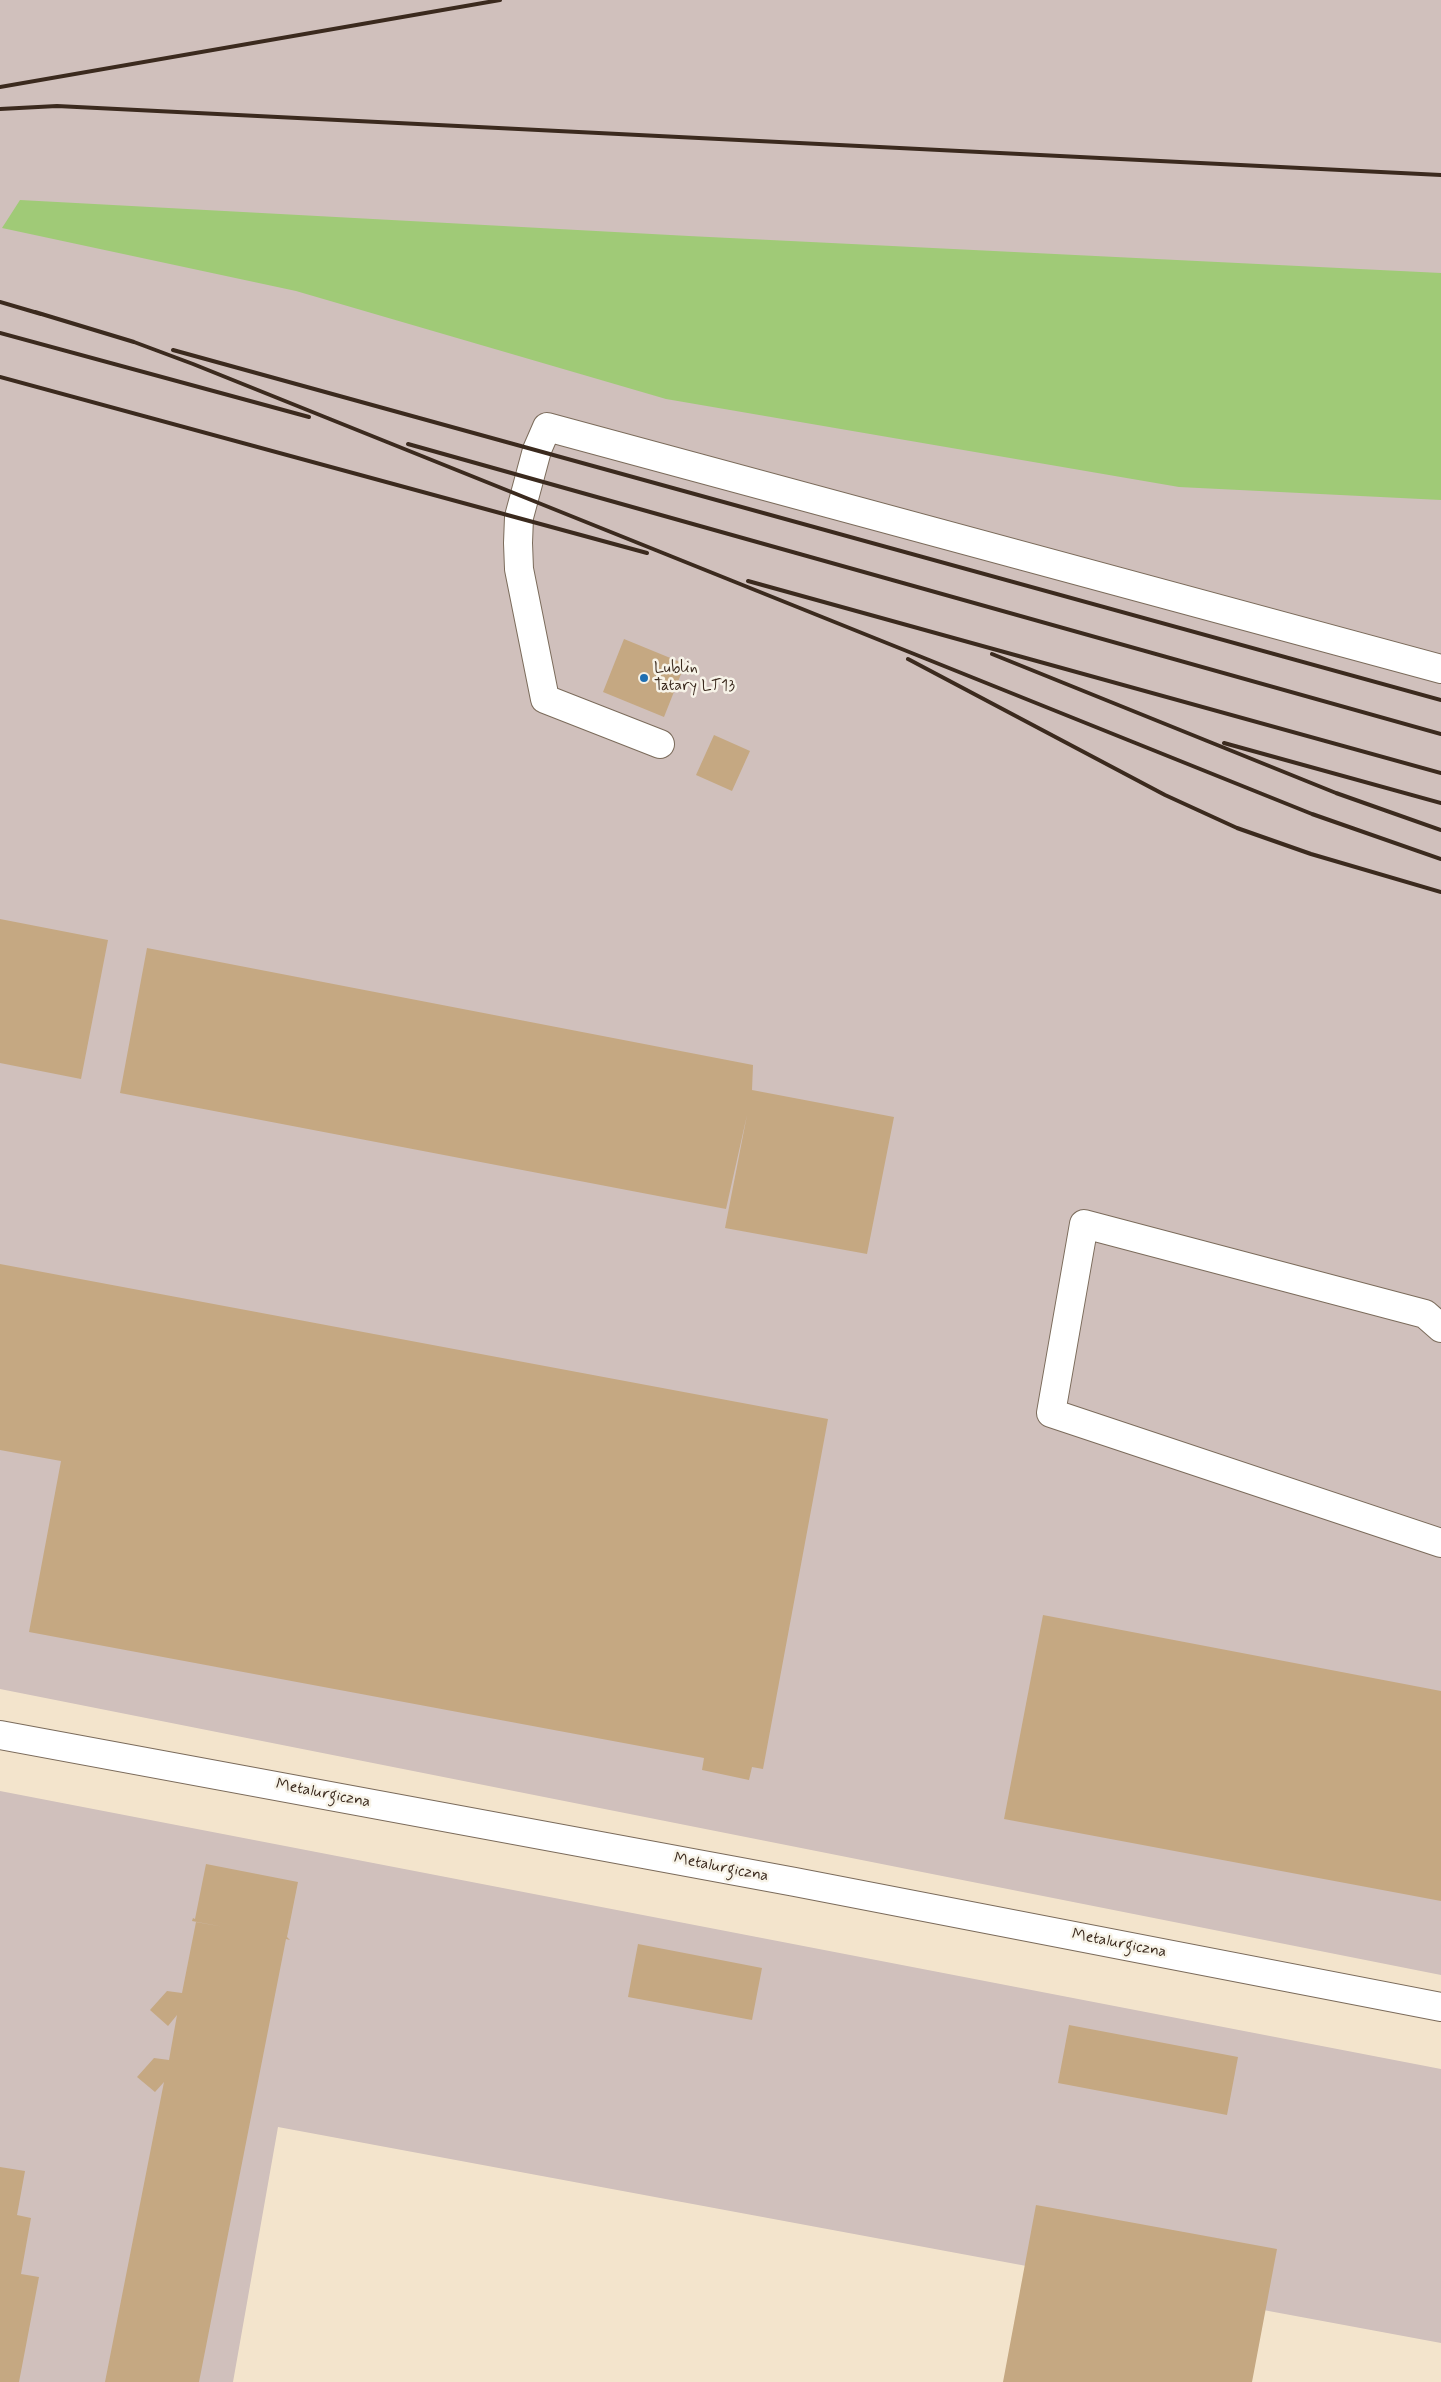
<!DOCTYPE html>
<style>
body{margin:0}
canvas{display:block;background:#f3e4cc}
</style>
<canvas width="1441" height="2382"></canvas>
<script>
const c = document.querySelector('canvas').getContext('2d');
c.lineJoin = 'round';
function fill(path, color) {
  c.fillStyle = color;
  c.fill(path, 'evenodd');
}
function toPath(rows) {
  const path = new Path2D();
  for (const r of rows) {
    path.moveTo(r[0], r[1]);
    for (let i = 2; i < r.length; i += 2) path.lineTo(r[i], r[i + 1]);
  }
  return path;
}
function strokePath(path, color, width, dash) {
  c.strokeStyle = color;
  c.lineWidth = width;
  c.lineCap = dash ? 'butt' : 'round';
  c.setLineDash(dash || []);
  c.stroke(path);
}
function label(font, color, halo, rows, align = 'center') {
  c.font = font + ' Mynerve,sans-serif';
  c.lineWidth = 5;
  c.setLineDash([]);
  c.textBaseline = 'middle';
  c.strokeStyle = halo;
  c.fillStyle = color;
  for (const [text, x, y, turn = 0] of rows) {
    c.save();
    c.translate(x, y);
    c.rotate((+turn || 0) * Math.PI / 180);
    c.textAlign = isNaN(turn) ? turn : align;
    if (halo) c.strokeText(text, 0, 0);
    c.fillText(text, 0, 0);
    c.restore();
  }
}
const industrial = toPath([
 [0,0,1441,0,1441,1975,0,1689],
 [0,1791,1441,2069,1441,2343,278,2127,233,2382,0,2382]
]);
const green = toPath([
 [20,200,689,236,1441,273,1441,500,1179,487,666,399,296,291,2,228]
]);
const building = toPath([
 [624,639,685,664,664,717,603,692],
 [714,735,750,751,732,791,696,775],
 [0,919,108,940,81,1079,0,1063],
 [147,948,753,1065,752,1090,894,1117,867,1254,725,1228,747,1115,726,1209,120,1093],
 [0,1264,828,1419,763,1769,752,1767,749,1780,702,1770,704,1758,29,1632,61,1461,0,1450],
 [1043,1615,1441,1691,1441,1901,1004,1819],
 [206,1864,298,1882,287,1937,290,1940,286,1939,199,2382,105,2382,164,2082,155,2092,137,2077,154,2058,169,2060,177,2015,168,2026,150,2010,167,1991,182,1993,196,1922,224,1927,192,1921,193,1918,195,1919],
 [638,1944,762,1968,752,2020,628,1997],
 [1069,2025,1238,2057,1227,2115,1058,2083],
 [0,2167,25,2171,17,2215,31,2218,21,2274,39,2277,19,2382,0,2382],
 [1036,2205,1277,2249,1252,2382,1003,2382]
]);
const minor = toPath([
 [660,744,545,699,519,569,518,543,519,517,537,450,547,427,1441,669],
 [1441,1328,1425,1314,1084,1224,1051,1413,1441,1543],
 [0,1735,795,1882,1441,2007]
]);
const rail = toPath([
 [0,87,500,0],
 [0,109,57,106,1441,175],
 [0,302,41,314],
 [35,312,134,342,193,364,1312,814,1441,859],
 [0,333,309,417],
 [173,350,1441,700],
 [0,377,647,553],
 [408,444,1441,734],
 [748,581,1441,773],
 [992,654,1336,793,1441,830],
 [908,659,1165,795,1237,828,1311,854,1441,892],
 [1224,743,1441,803]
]);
const markers = [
 [644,678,5,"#1f6fb2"]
];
const poiNames = [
 ["Lublin",654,669],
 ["Tatary LT13",654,687]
];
const streetNames = [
 ["Metalurgiczna",323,1794,11],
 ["Metalurgiczna",721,1868,11],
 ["Metalurgiczna",1119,1944,11]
];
fill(industrial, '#d0c0bc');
fill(green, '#a0ca77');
fill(building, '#c5a882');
strokePath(minor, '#7b6b5b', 30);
strokePath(minor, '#fff', 28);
strokePath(rail, '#3b2a1e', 4);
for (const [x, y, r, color] of markers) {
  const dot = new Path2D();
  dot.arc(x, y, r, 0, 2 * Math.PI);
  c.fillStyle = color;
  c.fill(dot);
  strokePath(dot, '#f7f3e8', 2);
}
label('16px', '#3b2a1e', '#f7f3e8', poiNames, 'left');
label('16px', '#3b2a1e', '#f7f3e8', streetNames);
</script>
